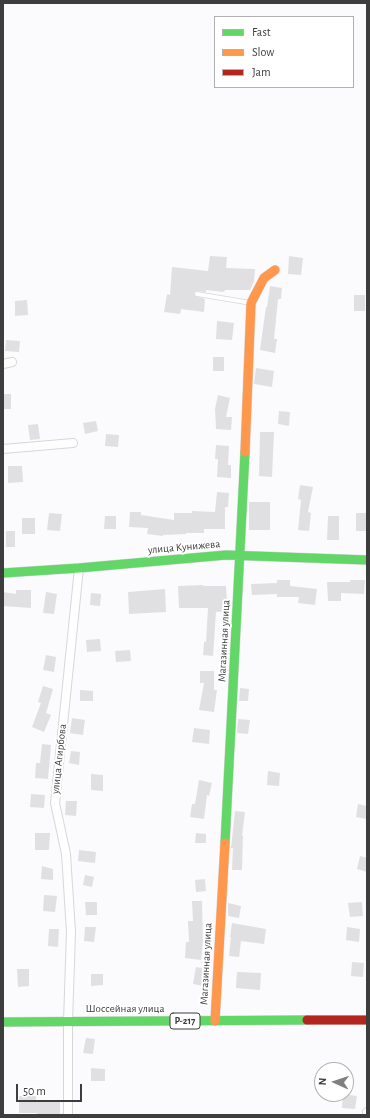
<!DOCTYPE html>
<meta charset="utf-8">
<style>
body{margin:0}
#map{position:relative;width:370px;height:1118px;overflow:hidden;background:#fbfbfd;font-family:"Alegreya Sans",sans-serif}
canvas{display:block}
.frame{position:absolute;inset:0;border:4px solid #3d3d3e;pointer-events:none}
.legend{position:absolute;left:214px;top:16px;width:140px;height:72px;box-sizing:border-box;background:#fff;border:1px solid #b1b1b2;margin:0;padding:5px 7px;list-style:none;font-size:12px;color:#3d3d3e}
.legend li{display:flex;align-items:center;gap:8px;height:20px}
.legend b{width:20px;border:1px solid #b1b1b2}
.north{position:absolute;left:314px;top:1062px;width:40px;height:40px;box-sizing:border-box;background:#fff;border:1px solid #b1b1b2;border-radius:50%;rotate:273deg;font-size:11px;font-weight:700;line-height:16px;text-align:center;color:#3d3d3e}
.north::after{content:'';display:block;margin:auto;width:14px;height:18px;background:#808081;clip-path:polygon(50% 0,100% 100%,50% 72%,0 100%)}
.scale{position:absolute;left:16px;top:1084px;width:66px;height:18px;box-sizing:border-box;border:2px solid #3d3d3e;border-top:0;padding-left:5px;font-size:12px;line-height:14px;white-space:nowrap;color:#3d3d3e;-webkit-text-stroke:3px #fff;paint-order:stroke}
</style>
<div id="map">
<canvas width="370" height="1118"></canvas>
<div class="frame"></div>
<ul class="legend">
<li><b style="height:5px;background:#63d668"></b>Fast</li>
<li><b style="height:5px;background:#ff974d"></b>Slow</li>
<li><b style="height:5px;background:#b3261e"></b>Jam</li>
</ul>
<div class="north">N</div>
<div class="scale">50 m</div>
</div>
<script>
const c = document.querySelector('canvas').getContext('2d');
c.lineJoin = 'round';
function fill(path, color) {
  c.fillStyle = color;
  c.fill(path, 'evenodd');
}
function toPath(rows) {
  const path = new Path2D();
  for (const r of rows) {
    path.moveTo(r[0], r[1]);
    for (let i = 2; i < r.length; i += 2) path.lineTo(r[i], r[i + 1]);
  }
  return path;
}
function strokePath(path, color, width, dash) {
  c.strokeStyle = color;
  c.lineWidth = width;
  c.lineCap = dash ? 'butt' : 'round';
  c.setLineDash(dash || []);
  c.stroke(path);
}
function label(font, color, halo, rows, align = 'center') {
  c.font = font + ' "Alegreya Sans",sans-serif';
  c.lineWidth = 4;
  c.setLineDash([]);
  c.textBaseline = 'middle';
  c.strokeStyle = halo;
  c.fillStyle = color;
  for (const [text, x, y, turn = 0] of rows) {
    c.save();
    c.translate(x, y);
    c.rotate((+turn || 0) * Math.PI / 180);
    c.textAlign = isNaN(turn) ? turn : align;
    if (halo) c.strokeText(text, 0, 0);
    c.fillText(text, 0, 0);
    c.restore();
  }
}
const building = toPath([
 [210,256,227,257,226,268,255,269,254,281,250,290,225,290,224,292,206,290,206,292,196,291,194,293,195,296,205,299,204,312,181,309,180,314,164,312,167,294,170,295,172,267,208,271],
 [289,256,303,258,301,275,288,274],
 [270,286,282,288,281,299,278,299,274,339,277,339,275,353,260,350,266,307,267,307],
 [354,295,365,295,365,311,354,311],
 [27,300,28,315,15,316,15,301],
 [217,321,234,323,232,340,216,339],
 [6,340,20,341,19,352,5,351],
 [213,357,224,357,224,371,213,371],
 [256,368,274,371,272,387,254,384],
 [3,394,11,394,11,409,3,409],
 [218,395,230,398,226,417,232,417,231,430,216,429,215,409],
 [279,411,290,412,289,426,278,424],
 [96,421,98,431,85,434,83,423],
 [38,424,40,439,30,440,28,425],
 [260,432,274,432,272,477,259,476],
 [106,434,119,435,118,447,105,446],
 [216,445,229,446,228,465,231,465,231,478,217,477,218,459,215,459],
 [8,466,22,466,23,482,8,483],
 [300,485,313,487,308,512,311,513,309,531,298,530,301,500,298,499],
 [217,492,229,493,228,507,225,507,225,529,204,529,204,533,186,533,186,534,163,535,163,536,147,534,148,528,129,527,130,512,141,512,141,515,174,520,174,513,192,513,192,511,215,512],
 [249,502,270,502,270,530,249,530],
 [49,513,62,514,60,531,47,530],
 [356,513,367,513,367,531,356,531],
 [105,516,116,516,116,529,104,529],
 [328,516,339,516,339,540,327,540],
 [22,518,35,518,35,534,22,534],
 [6,531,15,531,15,547,6,547],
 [277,580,290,580,290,586,317,589,315,605,298,603,299,597,277,597,277,594,252,595,251,584,277,583],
 [350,580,365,580,364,594,341,593,341,601,328,601,327,582,350,582],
 [203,585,203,586,226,586,227,602,230,602,230,611,216,612,213,656,203,655,204,642,206,642,208,608,179,608,178,586],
 [165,589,166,612,129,614,128,592],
 [16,590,31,590,31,608,3,606,3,592,16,594],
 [46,592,57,594,54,614,43,613],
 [91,593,101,594,100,606,90,605],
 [100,639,101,651,87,652,86,640],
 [130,650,131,661,116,662,115,651],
 [46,655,56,657,54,672,43,670],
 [200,671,214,671,214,690,217,690,214,712,199,710,204,683,200,683],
 [43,686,53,689,46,713,51,715,44,732,32,727,41,703,38,702],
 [240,688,249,689,248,701,239,701],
 [80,690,93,691,93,701,80,701],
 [72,718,85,720,83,735,70,733],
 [238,719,250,720,248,734,237,733],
 [194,728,210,730,209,744,192,742],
 [42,744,51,745,48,779,35,778,36,763,40,763],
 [71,751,80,752,79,765,69,763],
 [268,771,280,773,279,786,267,785],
 [91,774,103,775,103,791,91,790],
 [199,780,212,783,209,796,207,795,204,819,190,817,192,804,195,804],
 [31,794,45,795,44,808,30,807],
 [66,801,77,801,76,816,65,815],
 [358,804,367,806,367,819,356,817],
 [235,811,245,812,242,836,243,836,242,870,232,870,233,848,231,848],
 [35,833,50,833,49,850,35,850],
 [196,833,206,834,206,843,195,843],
 [79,850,96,852,95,863,78,861],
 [360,856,367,858,367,872,357,869],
 [42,866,53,869,53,880,41,879],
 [85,875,94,877,92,887,83,885],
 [205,879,206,891,196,892,195,880],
 [44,895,57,896,55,912,43,911],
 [192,901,202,901,203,942,201,960,185,958,186,942,189,942,188,921,193,921],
 [85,902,97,902,97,915,86,915],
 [362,902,363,916,350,917,348,903],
 [228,903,241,906,239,918,228,916],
 [232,923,266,929,264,944,241,941,239,957,229,956,231,937,230,937],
 [85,927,96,927,94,942,84,941],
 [347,927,360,929,359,942,346,940],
 [49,929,59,929,58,947,48,946],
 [352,962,364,963,363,977,351,976],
 [196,967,207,969,204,986,193,984],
 [17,969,29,969,29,986,18,987],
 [237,972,261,973,260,990,236,988],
 [91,974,103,974,103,985,91,986],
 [86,1038,95,1039,93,1054,83,1053],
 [91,1068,105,1069,105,1081,91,1081],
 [343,1094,357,1096,355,1109,342,1108],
 [19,1096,36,1096,36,1100,60,1101,60,1115,37,1115,37,1113,19,1113]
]);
const lane = toPath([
 [197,294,251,303]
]);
const street = toPath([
 [3,364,12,362],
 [3,449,73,443],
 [68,1115,68,1022,71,932,66,854,55,803,79,568],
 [367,1115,367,1112]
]);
const fast = toPath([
 [3,573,79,568,226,555,367,560],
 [225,843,245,452],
 [3,1022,307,1020]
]);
const slow = toPath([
 [245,452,251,303,264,278,275,270],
 [215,1021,225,843]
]);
const jam = toPath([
 [307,1020,367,1020]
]);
const shields = [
 [185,1021,30]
];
const shieldNames = [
 ["Р-217",185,1021]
];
const streetNames = [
 ["улица Кунижева",184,547,-5],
 ["Магазинная улица",224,641,-87],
 ["улица Агирбова",59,759,-84],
 ["Магазинная улица",206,964,-87],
 ["Шоссейная улица",125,1009]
];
fill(building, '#e0e0e2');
strokePath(lane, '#d7d6d8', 5.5);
strokePath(street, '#d7d6d8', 10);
strokePath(fast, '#d7d6d8', 10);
strokePath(slow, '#d7d6d8', 10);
strokePath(jam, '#d7d6d8', 10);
strokePath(lane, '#fefeff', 4);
strokePath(street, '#fefeff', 8);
strokePath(fast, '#63d668', 9);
strokePath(slow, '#ff974d', 9);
strokePath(jam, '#b3261e', 9);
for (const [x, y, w] of shields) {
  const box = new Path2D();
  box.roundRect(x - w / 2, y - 8, w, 16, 3);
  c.fillStyle = '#fff';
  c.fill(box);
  strokePath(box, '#3d3d3e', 1);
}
label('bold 10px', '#3d3d3e', null, shieldNames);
label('11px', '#3d3d3e', '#fff', streetNames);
</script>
